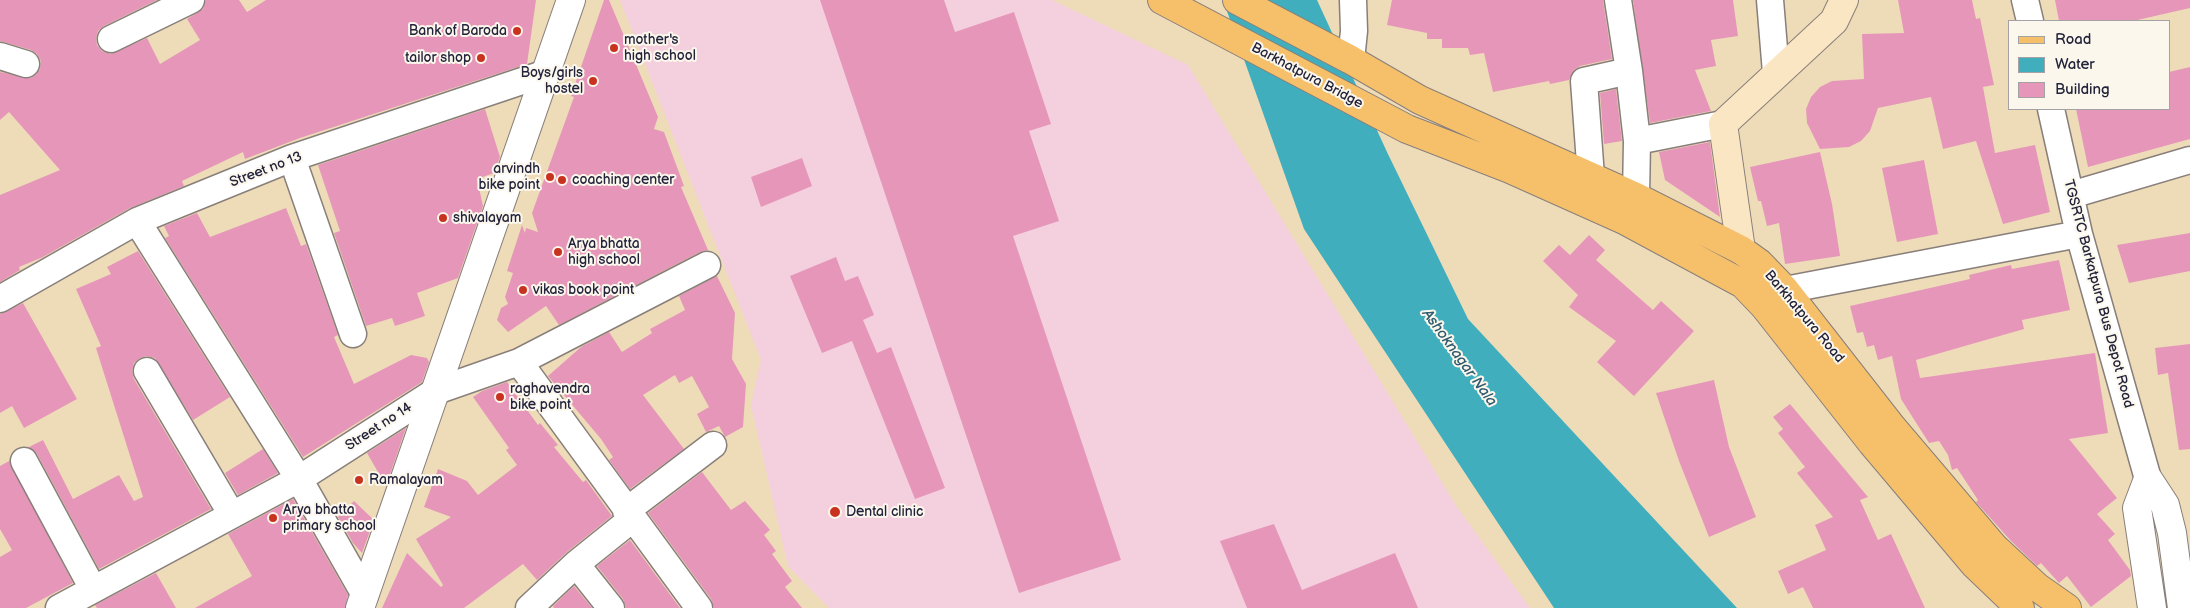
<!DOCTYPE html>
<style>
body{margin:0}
#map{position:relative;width:2190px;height:608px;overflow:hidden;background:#eedcb9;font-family:"Balsamiq Sans",sans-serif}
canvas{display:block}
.legend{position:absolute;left:2008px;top:20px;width:162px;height:90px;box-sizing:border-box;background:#fbf7ec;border:1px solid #a4a2a5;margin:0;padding:6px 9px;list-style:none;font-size:15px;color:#22223b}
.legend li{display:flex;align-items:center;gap:10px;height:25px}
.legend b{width:25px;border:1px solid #a4a2a5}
</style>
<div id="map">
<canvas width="2190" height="608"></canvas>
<ul class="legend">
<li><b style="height:6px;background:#f6c06b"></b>Road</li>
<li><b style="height:14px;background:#40aebd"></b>Water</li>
<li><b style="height:14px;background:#e697b9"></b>Building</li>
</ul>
</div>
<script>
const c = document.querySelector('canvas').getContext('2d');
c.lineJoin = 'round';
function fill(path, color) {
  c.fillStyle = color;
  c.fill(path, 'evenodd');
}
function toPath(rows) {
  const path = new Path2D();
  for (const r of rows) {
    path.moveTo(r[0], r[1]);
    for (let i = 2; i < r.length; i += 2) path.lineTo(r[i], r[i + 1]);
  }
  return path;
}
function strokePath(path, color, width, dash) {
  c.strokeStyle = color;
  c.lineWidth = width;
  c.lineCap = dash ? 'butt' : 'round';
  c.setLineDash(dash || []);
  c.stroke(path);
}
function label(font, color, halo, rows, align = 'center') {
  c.font = font + ' "Balsamiq Sans",sans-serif';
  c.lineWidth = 4;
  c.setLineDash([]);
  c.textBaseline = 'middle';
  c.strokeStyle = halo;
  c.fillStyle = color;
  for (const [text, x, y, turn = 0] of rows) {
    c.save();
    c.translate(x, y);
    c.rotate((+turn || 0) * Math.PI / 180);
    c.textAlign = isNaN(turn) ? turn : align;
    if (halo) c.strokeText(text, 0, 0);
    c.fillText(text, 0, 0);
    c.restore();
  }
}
const built = toPath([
 [620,0,1052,0,1188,65,1457,507,1530,608,829,608,788,566,751,405,761,360]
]);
const water = toPath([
 [1223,0,1317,0,1387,152,1468,319,1737,608,1554,608,1304,229]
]);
const building = toPath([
 [0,0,157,0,104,26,98,31,96,38,97,45,102,51,110,54,147,38,160,64,200,40,187,19,203,9,206,0,239,0,247,12,266,0,536,0,527,64,300,138,245,159,243,152,182,181,184,186,130,208,43,257,19,267,20,270,0,282,0,195,60,170,9,112,0,120,0,72,30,78,36,75,40,69,41,61,37,54,31,50,0,41],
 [604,0,609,0,658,117,654,129,664,132,684,186,681,187,708,250,700,252,559,325,546,306,508,332,497,320,501,308,508,304,505,297,513,273,507,271,522,225,525,233,526,228,538,232,532,213,574,97,571,96],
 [820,0,944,0,955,32,1014,12,1051,124,1029,131,1059,221,1013,236,1121,560,1019,593],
 [1392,0,1603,0,1612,59,1580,66,1574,70,1569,80,1550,84,1549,81,1493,92,1484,53,1470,55,1468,48,1442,48,1442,39,1427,39,1427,33,1387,25],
 [1633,0,1733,0,1738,36,1711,40,1716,66,1695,70,1711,111,1650,123],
 [1898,0,1972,0,1976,19,1980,18,1994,85,1983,87,1995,153,2035,145,2050,212,2003,224,1976,141,1943,149,1931,97,1878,108,1870,131,1861,141,1849,147,1820,149,1807,123,1806,109,1811,97,1820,87,1832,81,1864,79,1862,34,1904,33],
 [2055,0,2190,0,2190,8,2133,21,2059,21],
 [2190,67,2190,139,2088,167,2076,109,2169,109,2169,72],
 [1616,89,1622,141,1604,144,1600,93],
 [485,109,500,157,494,173,477,179,483,206,458,278,417,293,425,316,395,326,392,318,366,326,334,233,340,231,318,165],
 [1710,142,1720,217,1665,180,1659,152],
 [1820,152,1832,204,1840,256,1785,264,1779,223,1767,226,1761,201,1758,201,1750,167],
 [802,158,812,186,761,207,751,177],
 [1924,160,1938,234,1897,242,1882,168],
 [286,208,301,246,306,244,338,335,334,337,354,384,411,355,427,358,429,362,422,382,303,457,165,238,169,236,164,226,197,213,210,237],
 [2190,233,2190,271,2129,283,2117,245],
 [1589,235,1605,250,1596,260,1653,310,1661,301,1694,331,1634,396,1597,362,1616,341,1569,307,1578,295,1543,261,1559,245,1570,255],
 [138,251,230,397,193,420,155,358,146,356,140,358,134,363,132,371,134,379,211,509,99,569,37,454,29,447,43,440,73,499,119,475,134,501,143,497,96,348,101,346,76,289,111,274,107,267],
 [836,257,845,281,858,276,874,315,863,320,877,353,891,347,945,488,915,499,852,341,822,353,790,276],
 [2059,260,2070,310,2022,320,2024,329,1916,360,1920,378,2095,353,2108,433,2069,439,2117,498,2097,514,2115,534,2108,540,2130,570,2131,576,2091,607,2067,576,2059,583,2041,563,2037,566,2011,541,1976,502,1978,500,1957,468,1952,470,1948,455,1939,441,1929,443,1901,399,1892,356,1878,360,1874,345,1867,347,1863,332,1857,333,1850,306,1970,279,1969,275,2011,265,2012,269],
 [717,276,735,313,732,359,746,384,743,427,725,437,719,426,706,432,697,414,709,407,692,376,679,383,675,375,643,395,684,449,630,489,609,460,613,457,601,439,548,376,581,347,609,332,622,352,652,333,650,329,685,310,679,296],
 [23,303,77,399,24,428,12,406,0,413,0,314],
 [2190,344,2190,449,2179,450,2168,373,2158,375,2155,348],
 [1714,380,1729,447,1756,517,1709,537,1679,461,1656,393],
 [507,382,538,425,540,423,558,445,554,447,583,482,586,480,612,516,567,552,537,580,523,564,464,608,382,608,407,553,441,587,443,585,416,539,451,517,424,507,438,469,467,481,478,495,517,465,506,450,509,448,473,397,482,391],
 [1790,404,1868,497,1860,500,1878,540,1891,534,1925,608,1813,608,1803,587,1788,594,1778,571,1826,550,1815,525,1833,517,1797,473,1805,467,1778,433,1783,429,1773,417],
 [406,428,386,486,367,453],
 [263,449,278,473,238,495,225,473],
 [9,461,73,583,26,608,0,608,0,557,12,550,0,529,0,466],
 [702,472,731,510,745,501,770,530,764,535,776,551,772,554,792,581,785,587,802,608,714,608,711,599,648,513],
 [293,499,348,595,345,608,195,608,252,576,228,534],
 [354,501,374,520,362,553,353,543,338,517],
 [1274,524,1302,590,1395,553,1418,608,1247,608,1220,541],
 [630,540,680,608,626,608,623,599,597,566],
 [156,573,176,608,97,608,95,605],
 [574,586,592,608,554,608,553,606]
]);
const minor = toPath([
 [1618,0,1629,71,1637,141,1636,197],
 [1770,0,1776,73],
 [2025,0,2030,21],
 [111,39,191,0],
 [0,56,26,64],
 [1351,60,1354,31,1353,0],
 [2051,109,2079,234,2148,479],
 [1637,141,1723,124],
 [292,158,353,334],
 [1591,177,1584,81,1629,71],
 [2071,195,2190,160],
 [137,221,299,479,365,595],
 [1785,290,2079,234],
 [0,299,137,221,292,158,546,73],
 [519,362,699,608],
 [147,371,232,515],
 [24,461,93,589],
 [626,511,713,445],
 [576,564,611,608],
 [59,608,299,479,436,391,519,362,707,265],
 [529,608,576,564,632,519]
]);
const tertiary = toPath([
 [2148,479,2165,505,2172,533,2182,608],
 [2148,479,2137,508,2152,608],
 [360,608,571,0]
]);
const secondary = toPath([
 [1741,250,1723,124,1834,21,1844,0]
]);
const primary = toPath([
 [1162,0,1407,129,1510,169,1624,220,1743,284,1765,307,1872,443,1975,565,2020,608],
 [1237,0,1351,60,1420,100,1636,197,1741,250,1759,263,1785,290,1892,427,1994,547,2037,587,2067,608]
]);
const markers = [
 [517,31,5,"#c8321e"],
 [614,48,5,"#c8321e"],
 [481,58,5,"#c8321e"],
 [593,81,5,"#c8321e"],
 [550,177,5,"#c8321e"],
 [562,180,5,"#c8321e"],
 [443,218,5,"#c8321e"],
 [558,252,5,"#c8321e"],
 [523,290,5,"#c8321e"],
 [500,397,5,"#c8321e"],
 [359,480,5,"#c8321e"],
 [835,512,6,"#c8321e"],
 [273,518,5,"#c8321e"]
];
const poiNames = [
 ["Bank of Baroda",507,31,"right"],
 ["mother's",624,40],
 ["high school",624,56],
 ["tailor shop",471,58,"right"],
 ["Boys/girls",583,73,"right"],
 ["hostel",583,89,"right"],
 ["arvindh",540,169,"right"],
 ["bike point",540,185,"right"],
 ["coaching center",572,180],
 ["shivalayam",453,218],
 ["Arya bhatta",568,244],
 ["high school",568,260],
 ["vikas book point",533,290],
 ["raghavendra",510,389],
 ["bike point",510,405],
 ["Ramalayam",369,480],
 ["Arya bhatta",283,510],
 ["primary school",283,526],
 ["Dental clinic",846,512]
];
const streetNames = [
 ["Barkhatpura Bridge",1307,76,28],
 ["Street no 13",266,170,-21],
 ["TGSRTC Barkatpura Bus Depot Road",2098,294,75],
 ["Barkhatpura Road",1804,317,50],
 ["Street no 14",379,427,-33]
];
const waterNames = [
 ["Ashoknagar Nala",1459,358,54]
];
fill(built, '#f4cfde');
fill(water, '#40aebd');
fill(building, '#e697b9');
strokePath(minor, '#887f7a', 29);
strokePath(tertiary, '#887f7a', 30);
strokePath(secondary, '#887f7a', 30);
strokePath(primary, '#887f7a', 30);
strokePath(minor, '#fff', 26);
strokePath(tertiary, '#fff', 28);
strokePath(secondary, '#fbe6c4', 28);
strokePath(primary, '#f6c06b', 28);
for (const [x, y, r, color] of markers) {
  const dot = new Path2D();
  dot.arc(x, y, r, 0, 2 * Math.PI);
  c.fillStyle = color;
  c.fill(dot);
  strokePath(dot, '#fbf7ec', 2);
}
label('14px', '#22223b', '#fbf7ec', poiNames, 'left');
label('14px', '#22223b', '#fbf7ec', streetNames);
label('italic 15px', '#2e5a6f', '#fbf7ec', waterNames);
</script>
